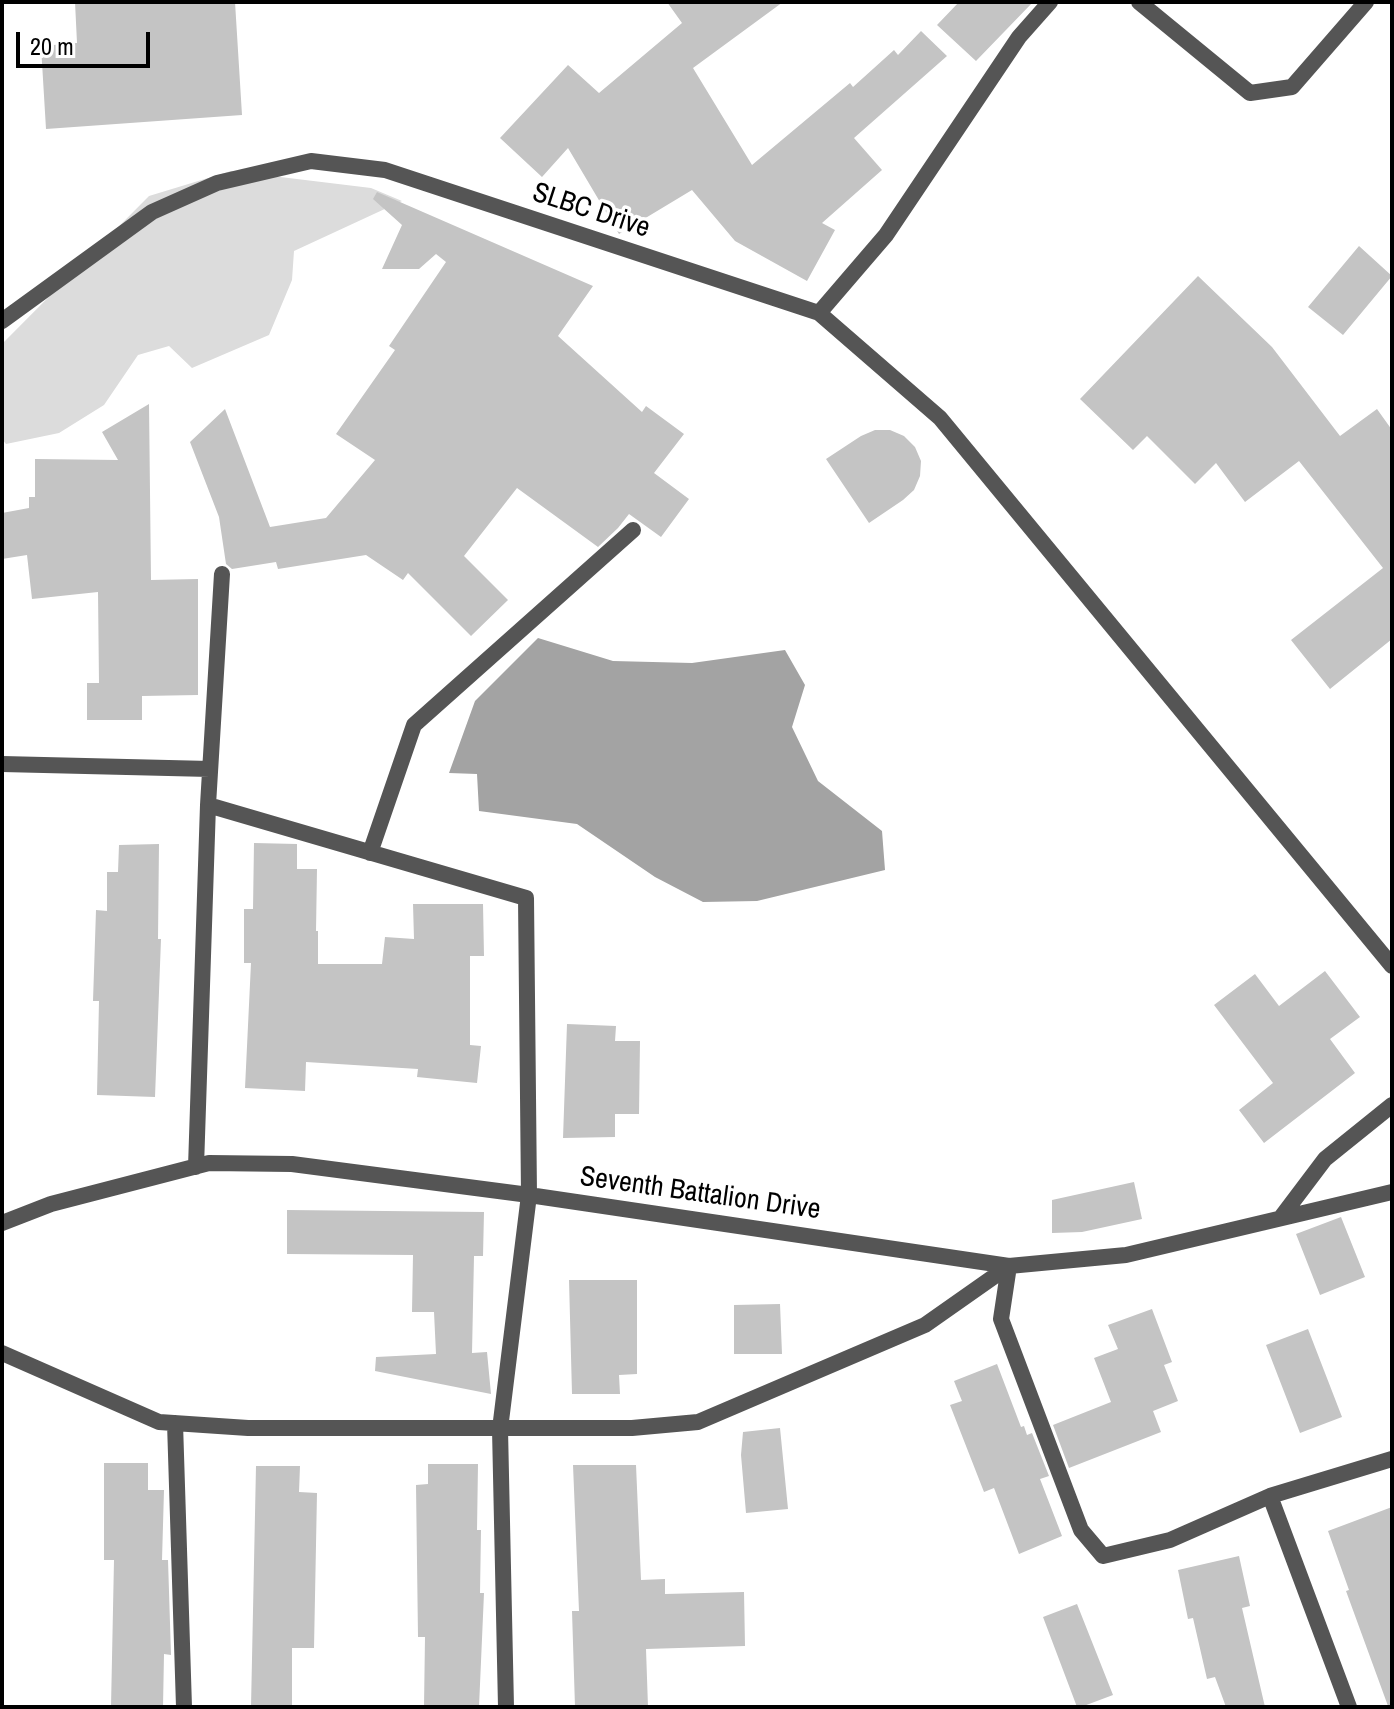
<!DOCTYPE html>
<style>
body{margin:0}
#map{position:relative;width:1394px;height:1709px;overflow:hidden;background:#fff;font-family:"Archivo Narrow",sans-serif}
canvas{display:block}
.frame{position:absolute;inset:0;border:4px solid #000;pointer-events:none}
.scale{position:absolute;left:16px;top:32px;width:134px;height:36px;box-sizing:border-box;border:4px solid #000;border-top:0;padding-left:10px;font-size:24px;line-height:28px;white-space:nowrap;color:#000;-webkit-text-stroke:6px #fff;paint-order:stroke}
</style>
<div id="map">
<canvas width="1394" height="1709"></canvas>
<div class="frame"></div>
<div class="scale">20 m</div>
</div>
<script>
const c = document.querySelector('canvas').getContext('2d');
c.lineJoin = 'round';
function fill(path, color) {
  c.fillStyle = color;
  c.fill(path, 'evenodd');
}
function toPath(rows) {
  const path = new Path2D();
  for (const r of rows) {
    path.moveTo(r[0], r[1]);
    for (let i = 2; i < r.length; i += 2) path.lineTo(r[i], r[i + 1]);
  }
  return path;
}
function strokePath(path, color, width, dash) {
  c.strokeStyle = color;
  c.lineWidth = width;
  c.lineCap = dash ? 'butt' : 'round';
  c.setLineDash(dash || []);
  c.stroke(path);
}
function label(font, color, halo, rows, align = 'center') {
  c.font = font + ' "Archivo Narrow",sans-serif';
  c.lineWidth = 7;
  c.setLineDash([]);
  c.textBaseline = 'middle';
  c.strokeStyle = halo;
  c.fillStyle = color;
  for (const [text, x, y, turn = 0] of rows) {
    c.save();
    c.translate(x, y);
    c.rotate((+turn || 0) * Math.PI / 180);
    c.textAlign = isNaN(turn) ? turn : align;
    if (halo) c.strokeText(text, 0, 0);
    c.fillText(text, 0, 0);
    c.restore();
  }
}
const green = toPath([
 [231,171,371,188,402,201,294,251,292,280,269,335,192,368,169,346,138,355,104,405,59,433,6,444,2,439,2,344,149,196]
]);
const water = toPath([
 [538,638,613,661,692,663,785,650,805,685,792,727,818,781,882,831,885,870,757,901,703,902,655,877,577,824,479,811,477,774,449,773,475,701]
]);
const building = toPath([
 [75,2,235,2,242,115,46,129,41,46,77,43],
 [667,2,783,2,693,68,752,165,850,83,853,87,894,50,898,55,921,31,947,56,854,138,882,170,822,223,835,230,807,281,735,241,692,190,619,234,568,148,542,177,500,138,568,65,599,93,682,23],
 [959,2,1033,2,976,61,937,25],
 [377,192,593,286,558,336,642,412,646,406,684,434,654,473,689,499,661,537,629,514,618,528,598,547,517,488,464,556,508,600,471,636,408,573,403,580,366,555,278,569,276,562,232,569,226,564,219,517,190,442,225,409,270,527,326,518,375,460,336,434,395,350,389,346,446,262,436,254,419,269,382,269,402,225,373,199],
 [1359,246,1392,276,1343,335,1308,307],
 [1198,276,1272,347,1340,436,1377,409,1392,430,1392,639,1330,689,1291,640,1383,568,1299,461,1245,502,1216,463,1195,484,1147,436,1133,450,1080,399],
 [149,404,151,580,198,579,198,695,142,696,142,720,87,720,87,683,99,683,98,592,32,599,27,555,2,559,2,513,29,508,29,497,35,497,35,459,118,460,102,432],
 [875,430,890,430,904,436,915,447,921,461,920,476,914,490,903,500,869,523,826,459,861,436],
 [254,843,297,844,297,869,317,869,316,931,318,931,318,964,382,964,385,937,414,939,413,904,483,904,484,956,470,956,470,1045,481,1046,477,1083,417,1077,418,1069,306,1062,305,1091,245,1088,251,963,244,963,244,909,253,909],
 [159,844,158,939,161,939,155,1097,97,1095,99,1001,93,1001,96,910,107,911,107,872,118,872,119,845],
 [1325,971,1360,1017,1330,1039,1355,1073,1264,1143,1239,1110,1273,1083,1214,1005,1255,974,1279,1006],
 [567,1024,616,1026,615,1041,640,1041,639,1114,615,1114,615,1137,563,1138],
 [1134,1182,1142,1219,1082,1232,1052,1233,1052,1200],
 [287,1210,484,1212,483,1256,474,1256,472,1353,487,1352,491,1394,375,1371,376,1357,436,1354,434,1312,412,1312,413,1255,287,1254],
 [1341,1217,1365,1277,1320,1295,1296,1234],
 [569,1280,637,1280,637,1374,619,1375,620,1394,572,1394],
 [780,1304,782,1354,734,1354,734,1305],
 [1152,1309,1172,1362,1164,1365,1178,1401,1153,1411,1161,1432,1069,1468,1053,1425,1111,1402,1094,1358,1118,1349,1108,1325],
 [1308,1329,1342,1417,1300,1433,1266,1345],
 [997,1364,1021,1427,1024,1426,1027,1435,1032,1433,1049,1476,1040,1479,1062,1536,1019,1554,994,1488,984,1492,950,1405,962,1401,954,1381],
 [780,1428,788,1509,746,1513,741,1455,743,1432],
 [104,1463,148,1463,148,1490,164,1490,162,1560,168,1560,171,1655,164,1654,163,1707,111,1707,114,1560,104,1560],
 [428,1464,478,1464,477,1530,481,1530,480,1593,484,1593,479,1707,424,1707,425,1637,418,1637,416,1485,428,1484],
 [573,1465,636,1465,641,1580,665,1579,665,1594,744,1592,745,1646,646,1649,648,1707,575,1707,572,1611,579,1611],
 [256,1466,300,1466,299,1492,317,1493,314,1648,292,1648,292,1707,251,1707],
 [1392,1507,1392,1705,1388,1706,1346,1591,1349,1590,1328,1531],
 [1239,1556,1250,1606,1242,1608,1265,1707,1226,1707,1215,1677,1207,1679,1193,1618,1188,1619,1178,1570],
 [1077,1604,1113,1695,1081,1707,1077,1707,1043,1617]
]);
const street = toPath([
 [1139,2,1250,93,1292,87,1366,2],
 [819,313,940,418,1392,966],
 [2,321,152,212,217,183,311,161,385,170,819,313,886,235,1019,37,1050,2],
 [2,764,210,769],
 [208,805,526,898,529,1195,500,1429,506,1707],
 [370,853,414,725,633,530],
 [196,1167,208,805,222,574],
 [1282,1216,1325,1159,1392,1105],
 [2,1223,51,1204,209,1163,292,1164,529,1195,1009,1266,1126,1255,1392,1192],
 [1009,1266,1001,1319,1081,1530,1103,1556,1170,1540,1270,1496,1392,1459],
 [2,1353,159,1422,248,1428,632,1428,698,1422,925,1325,1009,1266],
 [175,1423,184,1707],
 [1270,1496,1349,1707]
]);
const streetNames = [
 ["SLBC Drive",591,211,18],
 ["Seventh Battalion Drive",700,1194,8]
];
fill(green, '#dcdcdc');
fill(water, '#a3a3a3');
fill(building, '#c4c4c4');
strokePath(street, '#555', 16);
label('28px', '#000', '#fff', streetNames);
</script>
